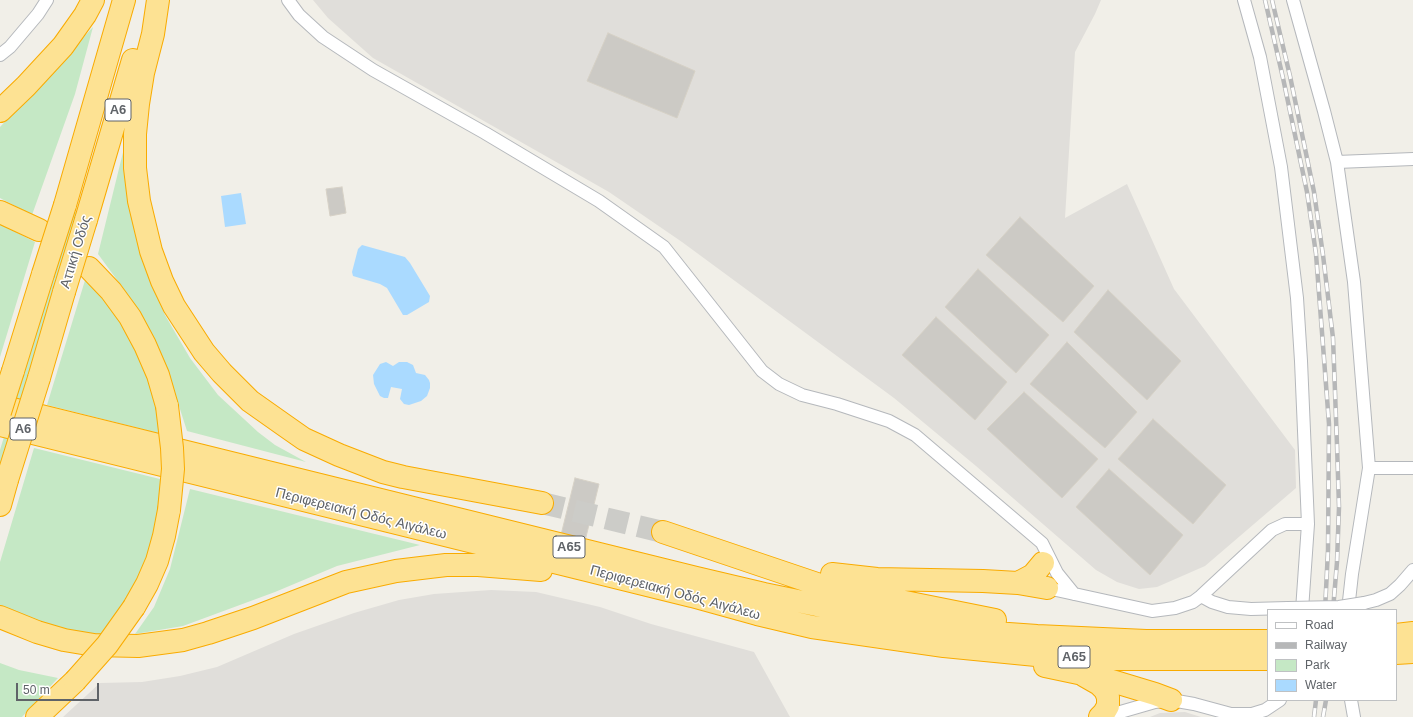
<!DOCTYPE html>
<meta charset="utf-8">
<style>
body{margin:0}
#map{position:relative;width:1413px;height:717px;overflow:hidden;background:#f1efe8;font-family:Arial,sans-serif}
canvas{display:block}
.legend{position:absolute;left:1267px;top:609px;width:130px;height:92px;box-sizing:border-box;background:#fff;border:1px solid #bfc1c3;margin:0;padding:5px 7px;list-style:none;font-size:12px;color:#5f6368}
.legend li{display:flex;align-items:center;gap:8px;height:20px}
.legend b{width:20px;border:1px solid #bfc1c3}
.scale{position:absolute;left:16px;top:683px;width:83px;height:18px;box-sizing:border-box;border:2px solid #5f6368;border-top:0;padding-left:5px;font-size:12px;line-height:14px;white-space:nowrap;color:#5f6368;-webkit-text-stroke:3px #fff;paint-order:stroke}
</style>
<div id="map">
<canvas width="1413" height="717"></canvas>
<ul class="legend">
<li><b style="height:5px;background:#fff"></b>Road</li>
<li><b style="height:5px;background:#b6b7b8"></b>Railway</li>
<li><b style="height:11px;background:#c5e8c5"></b>Park</li>
<li><b style="height:11px;background:#aadaff"></b>Water</li>
</ul>
<div class="scale">50 m</div>
</div>
<script>
const c = document.querySelector('canvas').getContext('2d');
c.lineJoin = 'round';
function fill(path, color) {
  c.fillStyle = color;
  c.fill(path, 'evenodd');
}
function toPath(rows) {
  const path = new Path2D();
  for (const r of rows) {
    path.moveTo(r[0], r[1]);
    for (let i = 2; i < r.length; i += 2) path.lineTo(r[i], r[i + 1]);
  }
  return path;
}
function strokePath(path, color, width, dash) {
  c.strokeStyle = color;
  c.lineWidth = width;
  c.lineCap = dash ? 'butt' : 'round';
  c.setLineDash(dash || []);
  c.stroke(path);
}
function label(font, color, halo, rows, align = 'center') {
  c.font = font + ' Arial,sans-serif';
  c.lineWidth = 3;
  c.setLineDash([]);
  c.textBaseline = 'middle';
  c.strokeStyle = halo;
  c.fillStyle = color;
  for (const [text, x, y, turn = 0] of rows) {
    c.save();
    c.translate(x, y);
    c.rotate((+turn || 0) * Math.PI / 180);
    c.textAlign = isNaN(turn) ? turn : align;
    if (halo) c.strokeText(text, 0, 0);
    c.fillText(text, 0, 0);
    c.restore();
  }
}
const industrial = toPath([
 [313,0,1101,0,1095,14,1075,52,1065,218,1127,184,1174,289,1295,450,1296,488,1205,566,1157,587,1139,589,1117,582,1096,570,976,466,894,398,682,242,609,192,373,58,328,18],
 [491,590,536,592,600,607,651,624,754,652,790,717,63,717,100,683,142,682,180,676,217,667,294,634,354,613,399,600,434,594],
 [1185,712,1201,717,1150,717,1160,713]
]);
const green = toPath([
 [93,27,75,94,32,215,0,198,0,127],
 [127,136,128,198,142,259,165,315,190,358,218,395,258,432,275,445,306,462,187,431,172,384,153,336,123,288,98,254],
 [73,210,78,214,0,470,0,450],
 [0,224,35,242,0,357],
 [86,277,116,313,149,376,162,434,47,405],
 [34,448,164,480,151,546,140,576,125,605,101,638,72,633,0,607,0,562],
 [190,489,420,545,337,566,275,592,183,626,135,634,154,607,170,569],
 [0,663,19,670,58,678,22,717,0,717]
]);
const water = toPath([
 [241,193,246,224,225,227,221,196],
 [362,245,405,257,410,263,430,296,429,302,407,315,403,315,387,288,380,284,353,276,352,272,358,249],
 [386,362,393,366,399,362,407,362,413,365,416,373,425,375,429,380,430,383,430,388,427,396,421,401,409,405,404,404,400,399,402,389,391,387,388,398,384,398,380,396,374,384,373,375,380,364]
]);
const building = toPath([
 [608,33,695,71,677,118,587,81,608,33],
 [342,187,346,213,330,216,326,189,342,187],
 [1020,217,1094,286,1063,322,986,255,1020,217],
 [978,269,1049,335,1016,373,945,307,978,269],
 [1108,290,1181,361,1147,400,1074,332,1108,290],
 [936,317,1007,382,975,420,902,355,936,317],
 [1067,342,1137,412,1105,448,1030,384,1067,342],
 [1024,392,1098,459,1062,498,987,429,1024,392],
 [1153,419,1226,485,1193,524,1118,459,1153,419],
 [1109,469,1183,535,1150,575,1076,507,1109,469],
 [575,478,599,484,585,541,561,535,575,478]
]);
const motorwayTunnel = toPath([
 [542,503,663,532]
]);
const minor = toPath([
 [288,0,299,15,323,37,373,70,485,133,599,201,664,247,762,371,779,384,802,395,837,404,889,421,915,435,1042,543,1057,573,1074,594],
 [1244,0,1260,57,1281,167,1297,298,1301,361,1308,524,1302,610],
 [1293,0,1324,111,1337,162,1354,282,1369,468,1352,574,1348,610],
 [0,55,10,47,38,14,47,0],
 [1337,162,1413,159],
 [1369,468,1413,468],
 [1046,583,1047,588,1152,611,1175,608,1193,602,1201,596,1272,530,1285,524,1308,524],
 [1201,596,1212,602,1228,607,1251,609,1288,608],
 [1364,603,1376,600,1390,594,1400,585,1413,570],
 [1351,700,1354,717],
 [1103,717,1155,702,1171,700,1194,704,1231,714,1252,714,1265,710,1280,700]
]);
const motorway = toPath([
 [158,0,153,34,143,73,138,104,135,134,135,168,139,201,151,251,162,281,174,306,204,352,222,373,250,401,284,425,304,439,339,455,383,472,403,477,542,503],
 [0,111,26,86,63,46,85,15,93,0],
 [65,205,124,0],
 [0,212,39,230],
 [86,220,133,60],
 [89,268,111,291,130,317,145,345,158,375,167,406],
 [13,371,43,274],
 [39,378,64,292],
 [0,406,696,578,764,594,879,618,980,632,1037,636,1146,641,1268,641],
 [0,425,692,596,757,614,812,627,944,646,1036,655,1109,659,1268,659],
 [0,505,7,480],
 [663,532,820,585,995,620],
 [832,574,877,579,983,581,1018,583,1047,588],
 [1018,583,1033,575,1043,563],
 [134,607,147,584,157,561,164,536,169,510],
 [0,617,37,632,64,640,94,645,138,646,183,640,208,633,253,618,346,582,396,571,446,565,478,565,541,570],
 [1396,635,1413,633],
 [1396,653,1413,652],
 [1045,666,1102,678,1155,694,1171,700],
 [1085,676,1099,684,1105,690,1108,697,1108,706,1104,713,1100,717],
 [37,717,75,681]
]);
const rail = toPath([
 [1265,0,1283,78,1307,192,1316,254,1329,424,1328,550,1325,610],
 [1272,0,1290,76,1314,192,1323,255,1333,338,1337,445,1339,507,1337,562,1333,610],
 [1314,717,1316,700],
 [1323,717,1326,700]
]);
const minorBridge = toPath([
 [1288,608,1339,607,1364,603]
]);
const motorwayBridge = toPath([
 [43,274,65,205],
 [64,292,86,220],
 [167,406,172,448,173,469,169,510],
 [0,412,13,371],
 [7,480,39,378],
 [75,681,107,645,134,607]
]);
const shields = [
 [118,110,26],
 [23,429,26],
 [569,547,32],
 [1074,657,32]
];
const shieldNames = [
 ["Α6",118,110],
 ["Α6",23,429],
 ["Α65",569,547],
 ["Α65",1074,657]
];
const streetNames = [
 ["Αττική Οδός",76,252,-73],
 ["Περιφερειακή Οδός Αιγάλεω",361,514,14],
 ["Περιφερειακή Οδός Αιγάλεω",675,593,15]
];
fill(industrial, '#e0deda');
fill(green, '#c5e8c5');
fill(water, '#aadaff');
fill(building, '#cccac5');
strokePath(building, '#d6d1c6', 1);
strokePath(motorwayTunnel, '#ccccc8', 22, [22, 11]);
strokePath(minor, '#b5b8bc', 14);
strokePath(motorway, '#f9ab00', 24);
strokePath(minor, '#fff', 12);
strokePath(motorway, '#fde293', 22);
strokePath(rail, '#b6b7b8', 4.5);
strokePath(rail, '#fff', 3, [9]);
strokePath(minorBridge, '#b5b8bc', 14, []);
strokePath(motorwayBridge, '#f9ab00', 24, []);
strokePath(minorBridge, '#fff', 12);
strokePath(motorwayBridge, '#fde293', 22);
for (const [x, y, w] of shields) {
  const box = new Path2D();
  box.roundRect(x - w / 2, y - 11, w, 22, 3);
  c.fillStyle = '#fff';
  c.fill(box);
  strokePath(box, '#5f6368', 1);
}
label('bold 13px', '#5f6368', null, shieldNames);
label('14px', '#5f6368', '#fff', streetNames);
</script>
